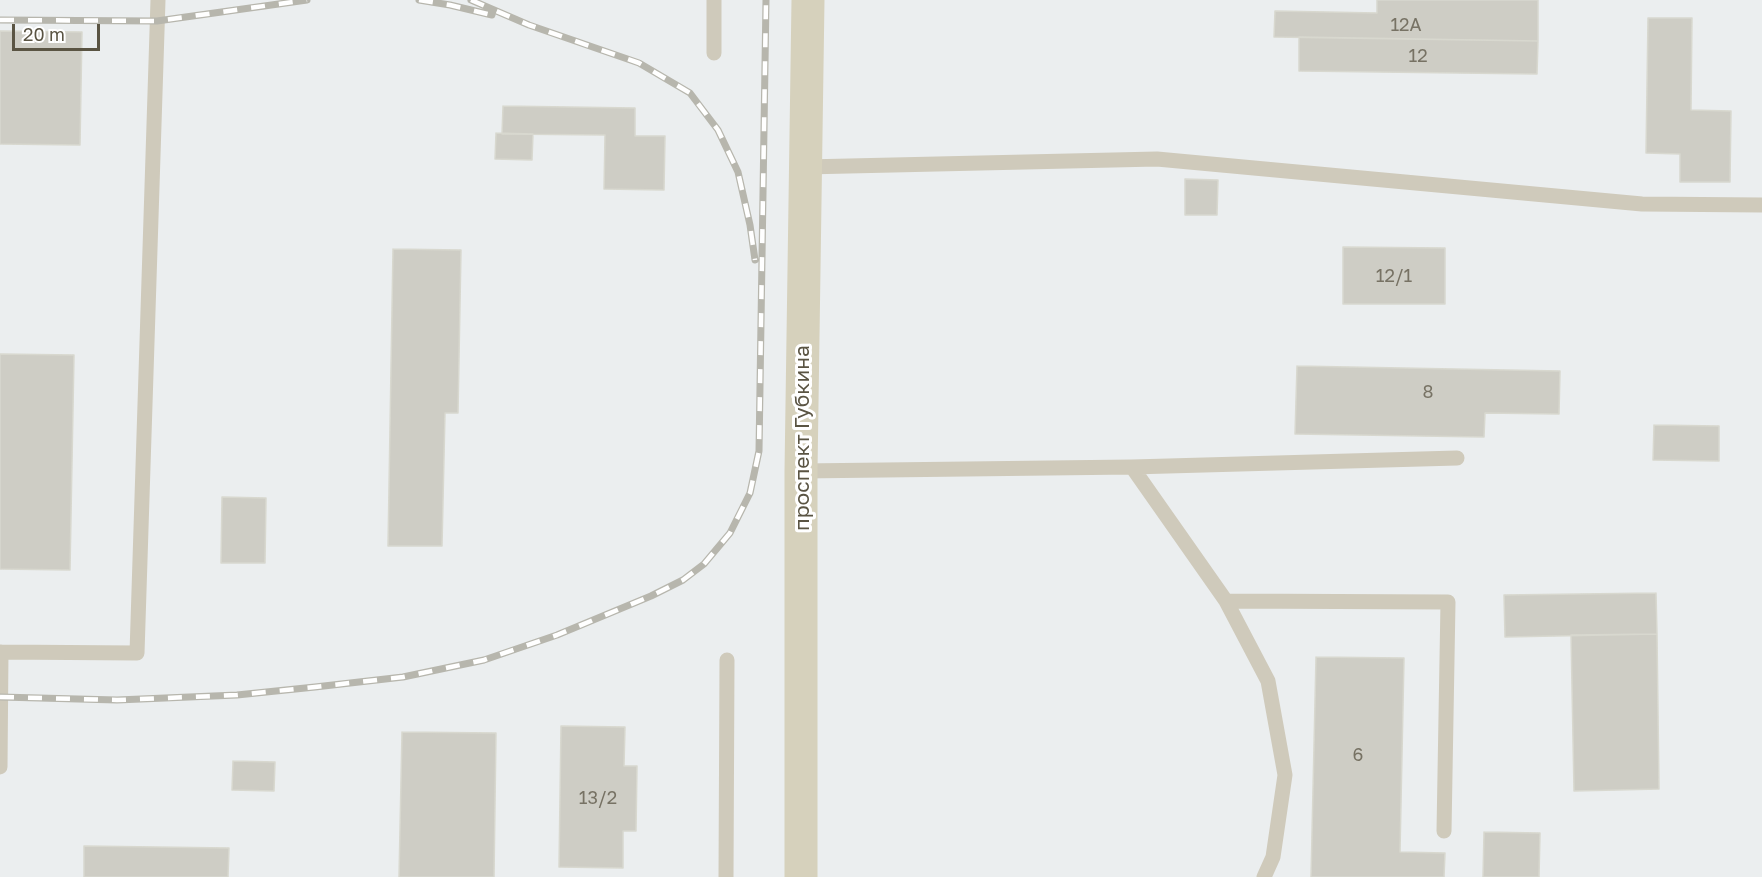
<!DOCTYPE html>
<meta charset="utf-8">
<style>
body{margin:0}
#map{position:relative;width:1762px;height:877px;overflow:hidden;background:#ebeeef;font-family:"Golos Text",sans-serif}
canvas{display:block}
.scale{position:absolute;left:12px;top:24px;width:88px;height:27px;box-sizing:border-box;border:3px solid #5a5443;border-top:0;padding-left:8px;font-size:18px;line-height:21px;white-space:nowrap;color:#5a5443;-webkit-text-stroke:4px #fff;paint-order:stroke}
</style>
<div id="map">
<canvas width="1762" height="877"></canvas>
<div class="scale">20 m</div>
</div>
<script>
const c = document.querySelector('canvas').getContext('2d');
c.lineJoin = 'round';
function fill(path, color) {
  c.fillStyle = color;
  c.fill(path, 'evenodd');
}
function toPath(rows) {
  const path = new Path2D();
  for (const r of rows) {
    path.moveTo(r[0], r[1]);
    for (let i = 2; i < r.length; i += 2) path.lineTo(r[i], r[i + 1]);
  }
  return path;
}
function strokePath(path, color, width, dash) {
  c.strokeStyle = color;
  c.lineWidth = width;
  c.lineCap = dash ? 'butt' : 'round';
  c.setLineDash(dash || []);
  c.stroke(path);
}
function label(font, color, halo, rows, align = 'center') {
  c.font = font + ' "Golos Text",sans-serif';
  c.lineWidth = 6;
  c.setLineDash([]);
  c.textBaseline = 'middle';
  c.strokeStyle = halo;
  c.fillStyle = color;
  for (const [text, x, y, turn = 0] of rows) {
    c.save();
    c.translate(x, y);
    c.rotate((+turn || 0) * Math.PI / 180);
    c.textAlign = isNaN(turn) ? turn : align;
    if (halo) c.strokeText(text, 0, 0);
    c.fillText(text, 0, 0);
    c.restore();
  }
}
const building = toPath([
 [1377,0,1538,0,1538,41,1274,37,1275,11,1377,13,1377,0],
 [1648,18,1692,18,1691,110,1731,111,1730,182,1680,182,1680,154,1646,153,1648,18],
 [0,31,82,32,80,145,0,144,0,31],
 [1299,37,1538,41,1537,74,1299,71,1299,37],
 [503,106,635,108,635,136,665,136,664,190,604,189,605,135,502,134,503,106],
 [496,133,533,134,532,160,495,159,496,133],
 [1185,179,1218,180,1217,215,1185,215,1185,179],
 [1343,247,1445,248,1445,304,1343,304,1343,247],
 [393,249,461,250,458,413,445,413,442,546,388,546,393,249],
 [0,354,74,355,70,570,0,569,0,354],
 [1297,366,1560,371,1559,414,1485,413,1484,437,1295,434,1297,366],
 [1654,425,1719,426,1719,461,1653,460,1654,425],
 [222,497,266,498,265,563,221,563,222,497],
 [1656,593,1657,634,1505,637,1504,595,1656,593],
 [1657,634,1659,789,1574,791,1571,635,1657,634],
 [1316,657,1404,658,1400,852,1445,853,1444,877,1311,877,1316,657],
 [561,726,625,727,624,766,637,766,636,831,623,831,623,868,559,867,561,726],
 [402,732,496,733,494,877,399,877,402,732],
 [233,761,275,762,274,791,232,790,233,761],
 [1484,832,1540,833,1539,877,1483,877,1484,832],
 [84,846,229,848,228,877,84,877,84,846]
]);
const service = toPath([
 [714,53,714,0],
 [805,167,1157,159,1642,204,1762,205],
 [1132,467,1226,601,1268,681,1285,775,1273,857,1264,877],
 [801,471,1132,467,1457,458],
 [1226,601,1448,602,1444,831],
 [0,652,137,653,158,0],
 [0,767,1,652],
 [726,877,727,660]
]);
const secondary = toPath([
 [801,877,801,471,808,0]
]);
const rail = toPath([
 [419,0,450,5,492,15],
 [471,0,529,25,639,63,690,93,718,130,738,172,750,225,755,260],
 [0,20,157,21,307,0],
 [0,697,117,700,237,695,315,687,403,677,484,660,557,635,651,596,683,580,704,564,730,533,750,493,759,451,766,0]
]);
const numberNames = [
 ["12А",1406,25],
 ["12",1418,56],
 ["12/1",1394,276],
 ["8",1428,392],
 ["6",1358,755],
 ["13/2",598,798]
];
const streetNames = [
 ["проспект Губкина",802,438,-90]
];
fill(building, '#cecdc5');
strokePath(building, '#d8d8cf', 1.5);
strokePath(service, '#cfcabb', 15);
strokePath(secondary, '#d6d1bc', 33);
strokePath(rail, '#b7b6ad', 7);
strokePath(rail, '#fff', 4.5, [14]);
label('18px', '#777264', null, numberNames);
label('21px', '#5a5443', '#fff', streetNames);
</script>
